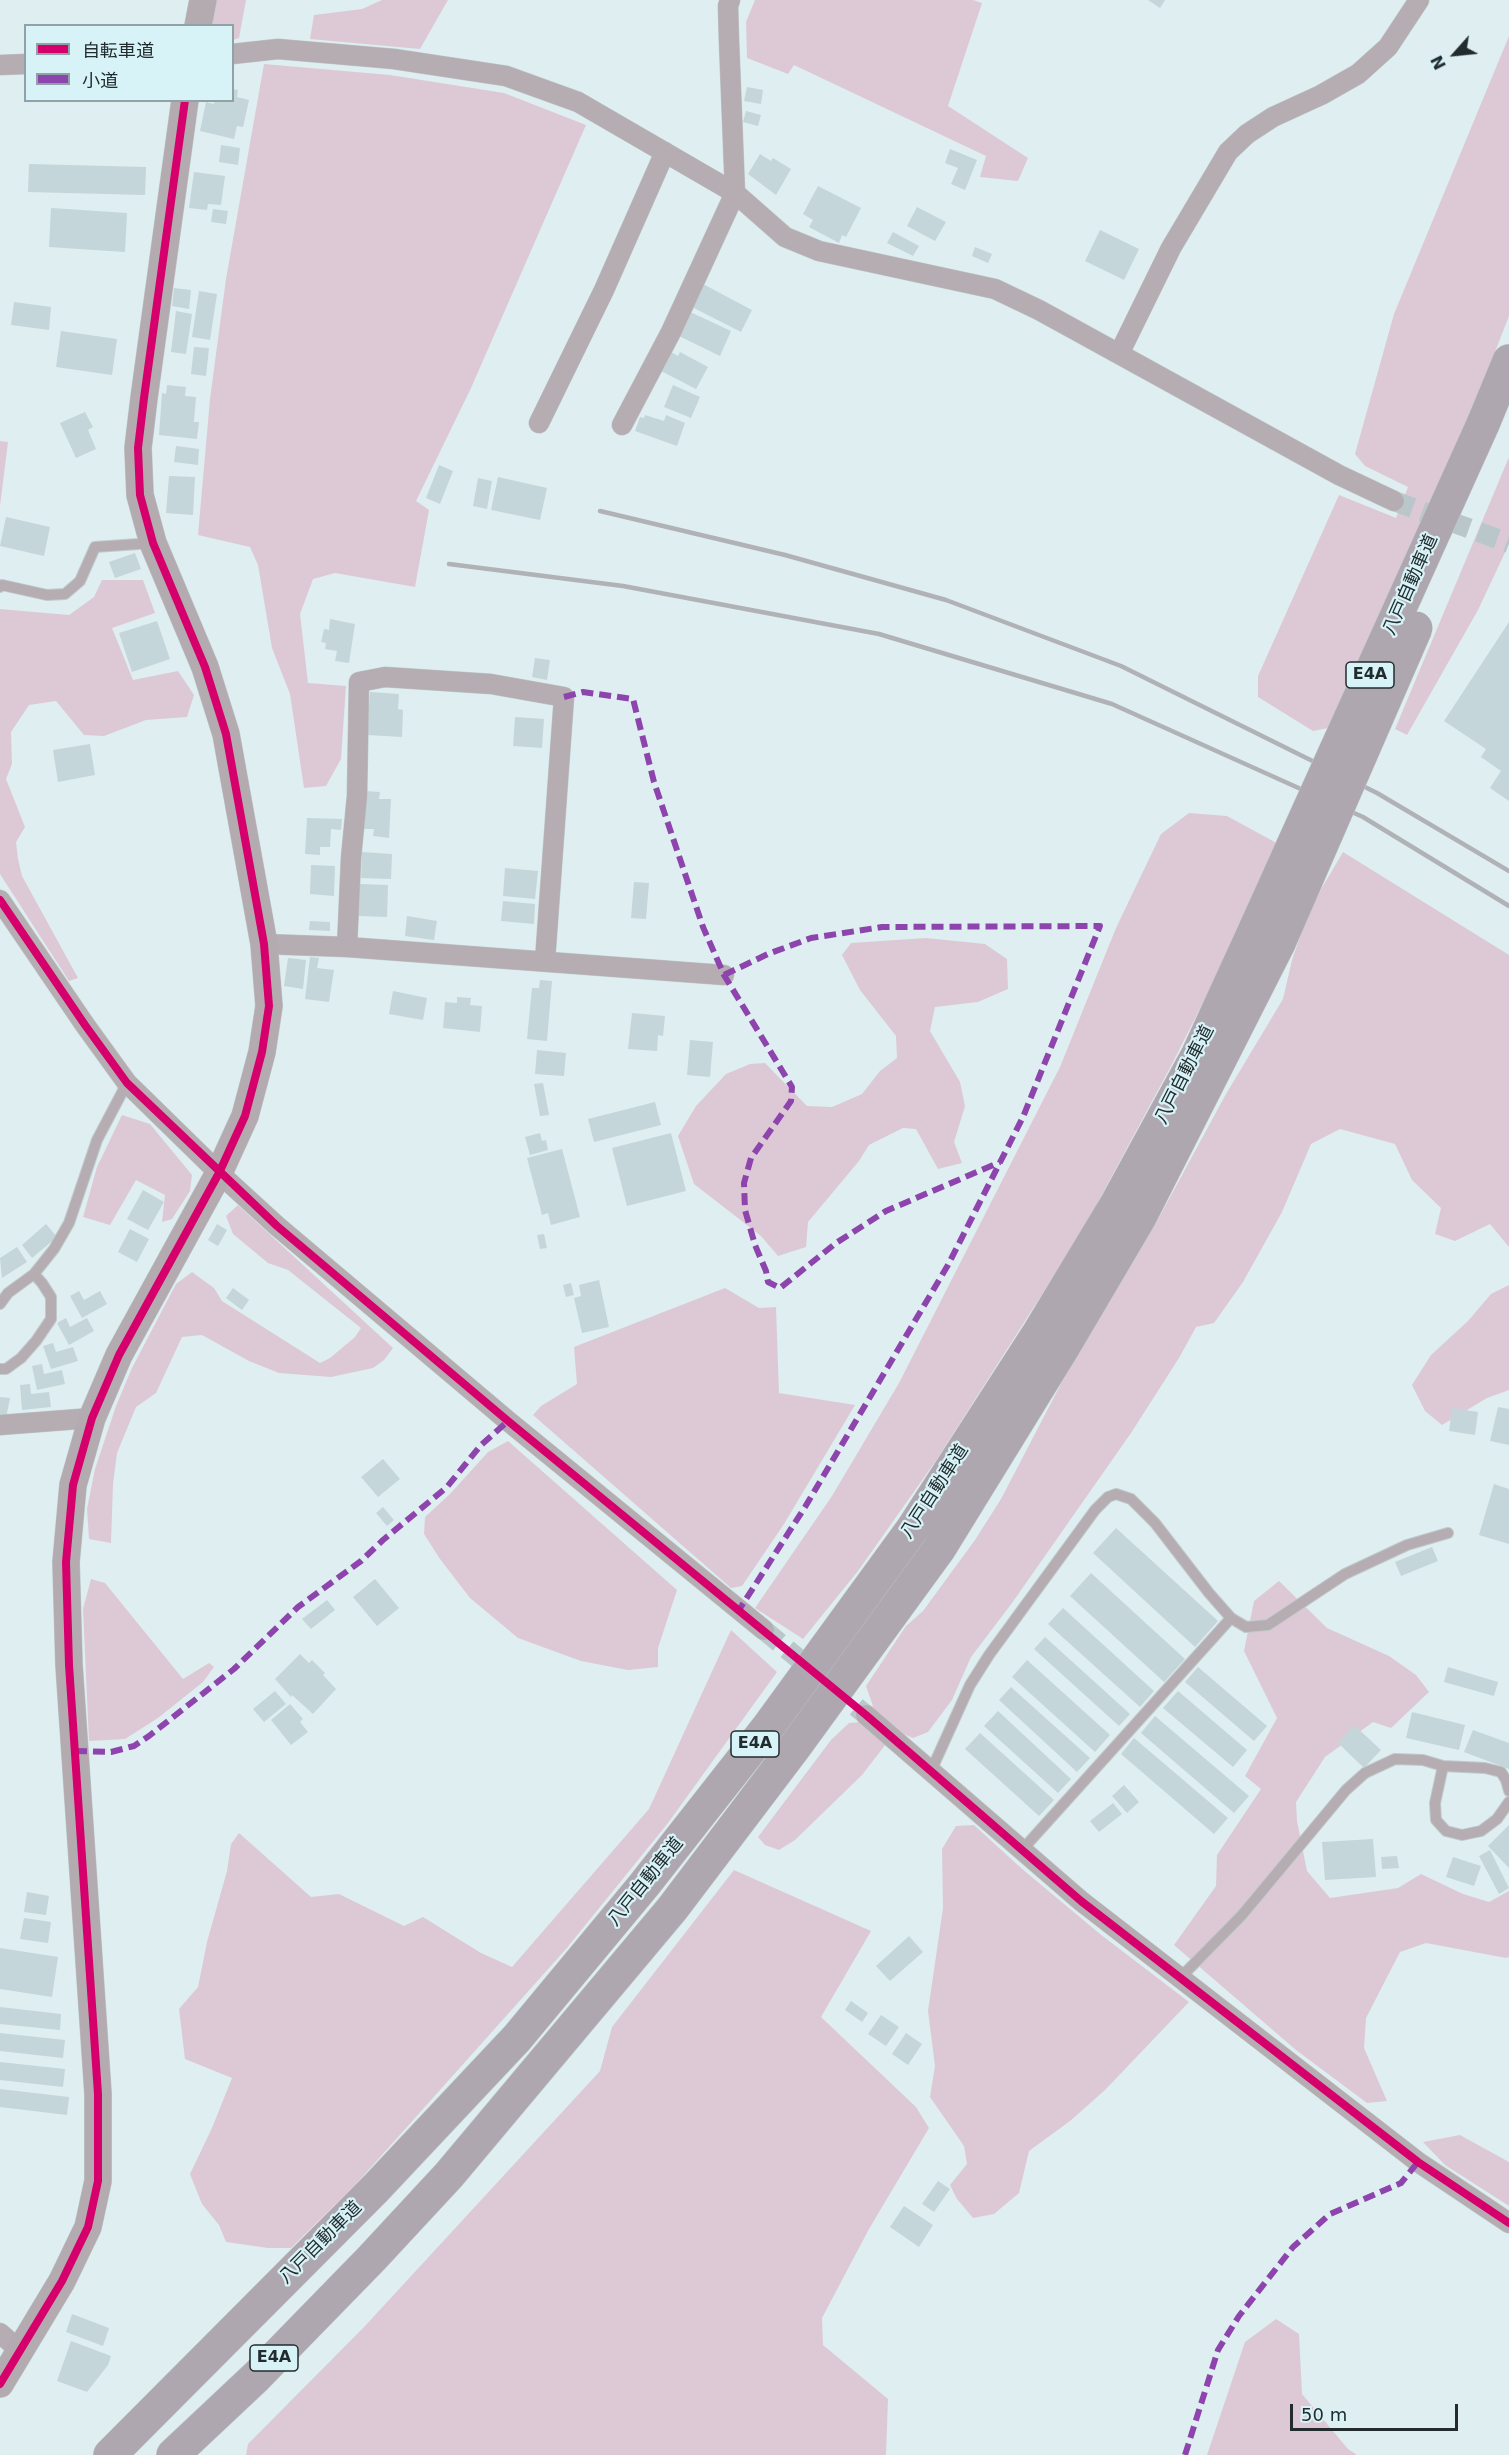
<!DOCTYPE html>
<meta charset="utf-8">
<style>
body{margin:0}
#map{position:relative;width:1509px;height:2455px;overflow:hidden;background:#dfeef1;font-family:"DejaVu Sans","Noto Sans JP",sans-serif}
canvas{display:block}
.legend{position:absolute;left:24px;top:24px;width:210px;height:78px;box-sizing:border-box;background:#d8f3f8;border:2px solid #8fa3a7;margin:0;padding:8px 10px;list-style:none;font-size:18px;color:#222c2e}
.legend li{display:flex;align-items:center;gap:12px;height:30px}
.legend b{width:30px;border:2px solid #8fa3a7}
.north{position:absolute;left:1425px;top:24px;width:60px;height:60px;-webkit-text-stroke:4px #d8f3f8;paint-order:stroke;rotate:243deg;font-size:16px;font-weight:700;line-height:24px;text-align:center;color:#222c2e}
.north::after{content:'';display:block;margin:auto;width:21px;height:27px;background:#222c2e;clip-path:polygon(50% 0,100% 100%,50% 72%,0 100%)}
.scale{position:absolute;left:1290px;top:2404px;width:168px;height:27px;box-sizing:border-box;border:3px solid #222c2e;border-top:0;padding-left:8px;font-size:18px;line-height:21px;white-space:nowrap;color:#222c2e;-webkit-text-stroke:4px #d8f3f8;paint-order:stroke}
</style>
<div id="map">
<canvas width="1509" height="2455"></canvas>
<ul class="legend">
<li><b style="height:8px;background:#d6006c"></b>自転車道</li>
<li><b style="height:8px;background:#8e44ad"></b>小道</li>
</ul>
<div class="north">N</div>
<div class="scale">50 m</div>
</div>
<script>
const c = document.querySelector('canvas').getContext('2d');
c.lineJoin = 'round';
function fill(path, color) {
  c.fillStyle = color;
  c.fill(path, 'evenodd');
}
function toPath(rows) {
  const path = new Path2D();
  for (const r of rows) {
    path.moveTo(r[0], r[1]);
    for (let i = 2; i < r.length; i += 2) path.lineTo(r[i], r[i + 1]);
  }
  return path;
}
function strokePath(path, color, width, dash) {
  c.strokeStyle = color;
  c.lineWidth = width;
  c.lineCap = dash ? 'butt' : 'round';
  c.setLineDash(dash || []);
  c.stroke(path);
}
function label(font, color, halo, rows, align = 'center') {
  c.font = font + ' "DejaVu Sans","Noto Sans JP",sans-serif';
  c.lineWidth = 4.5;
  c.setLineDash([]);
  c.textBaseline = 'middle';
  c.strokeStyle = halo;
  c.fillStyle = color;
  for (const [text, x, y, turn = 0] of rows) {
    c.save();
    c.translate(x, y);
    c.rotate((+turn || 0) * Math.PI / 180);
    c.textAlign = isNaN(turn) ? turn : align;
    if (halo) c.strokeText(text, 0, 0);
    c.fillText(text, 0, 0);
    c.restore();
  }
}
const green = toPath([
 [216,0,246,0,239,38,233,40,232,26,210,26],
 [382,0,448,0,420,49,310,39,314,15,362,9],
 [755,0,973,0,982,3,948,106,1028,158,1018,181,980,177,986,156,794,65,788,74,747,58,746,22],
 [1509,36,1509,316,1436,503,1328,728,1313,731,1258,697,1258,676,1339,495,1396,518,1408,487,1365,466,1355,454,1394,314],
 [264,64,390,75,504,93,586,125,471,388,416,501,429,510,415,587,335,573,313,579,300,614,308,683,346,686,341,759,326,786,304,788,290,694,272,648,258,565,250,547,198,535,210,399,226,279],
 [0,441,8,442,0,506],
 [1509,457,1509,544,1478,610,1407,735,1395,729],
 [102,580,143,580,155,613,112,628,133,680,178,671,194,695,187,717,146,720,104,736,84,735,56,701,29,705,11,732,12,764,6,779,25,827,16,842,18,859,22,876,78,978,69,981,0,874,0,609,69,615,94,597],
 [1189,813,1227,816,1282,846,1172,1064,1083,1230,937,1459,858,1571,803,1639,755,1608,832,1496,899,1383,1060,1067,1116,928,1161,834],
 [1343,852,1509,955,1509,1247,1490,1224,1455,1241,1435,1234,1441,1208,1412,1180,1395,1144,1340,1129,1311,1144,1282,1212,1243,1282,1214,1323,1196,1327,1179,1358,1131,1433,1012,1603,971,1657,952,1700,928,1732,913,1738,896,1731,862,1775,795,1840,779,1850,765,1845,758,1837,831,1740,849,1723,860,1722,873,1706,866,1686,906,1626,923,1611,975,1540,1001,1499,1064,1378,1156,1223,1226,1094,1283,999,1292,960,1310,908],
 [926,938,985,944,1007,959,1008,989,978,1002,935,1007,930,1031,960,1082,965,1106,954,1142,962,1163,938,1169,916,1129,903,1128,869,1145,859,1161,808,1222,806,1247,778,1256,761,1236,694,1184,678,1136,696,1106,726,1074,750,1064,765,1063,807,1106,832,1107,862,1094,880,1071,897,1058,896,1036,860,990,842,955,851,943],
 [122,1115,150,1124,192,1175,190,1191,172,1219,162,1222,165,1195,136,1180,110,1225,83,1217,97,1167],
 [238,1205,393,1348,384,1360,373,1368,331,1377,279,1373,249,1361,202,1335,182,1337,156,1393,136,1407,117,1453,113,1484,111,1543,89,1539,87,1509,95,1469,116,1406,132,1368,176,1284,192,1272,214,1288,222,1301,320,1363,330,1358,355,1337,361,1328,288,1270,268,1263,233,1234,226,1216],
 [1509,1285,1509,1390,1487,1398,1442,1425,1425,1411,1412,1385,1431,1355,1468,1321,1491,1294],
 [725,1288,759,1308,776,1307,779,1393,855,1405,784,1524,742,1586,731,1588,533,1415,541,1406,577,1384,574,1347],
 [508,1441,677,1590,658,1648,658,1667,628,1670,581,1661,518,1638,470,1598,440,1559,424,1534,425,1517,450,1494,488,1452],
 [91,1579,105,1583,183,1679,209,1663,214,1667,203,1682,158,1718,125,1739,89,1741,83,1609],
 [1279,1581,1327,1628,1389,1656,1416,1675,1429,1692,1391,1728,1373,1722,1325,1757,1296,1802,1297,1821,1307,1871,1330,1898,1398,1888,1421,1874,1463,1894,1489,1902,1509,1891,1509,1957,1506,1958,1426,1943,1400,1952,1366,2018,1364,2048,1387,2101,1367,2103,1296,2050,1174,1945,1216,1886,1217,1855,1261,1789,1245,1776,1277,1718,1244,1651,1254,1601],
 [731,1630,777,1672,668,1823,566,1949,356,2184,291,2248,268,2248,226,2242,219,2225,202,2204,190,2174,212,2128,232,2078,185,2059,179,2009,198,1987,207,1942,227,1871,231,1844,239,1833,311,1897,339,1894,404,1926,423,1917,481,1953,512,1967,649,1809],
 [974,1825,1021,1868,1100,1934,1189,2002,1105,2090,1070,2121,1029,2151,1019,2193,994,2214,973,2218,957,2199,950,2185,967,2164,964,2146,930,2097,935,2066,928,2011,943,1908,942,1849,956,1826],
 [734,1870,871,1931,821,2017,916,2107,929,2128,869,2229,822,2318,823,2345,888,2399,886,2455,246,2455,248,2444,365,2326,600,2071,612,2027],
 [1460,2135,1509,2162,1509,2206,1445,2165,1423,2142],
 [1276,2319,1299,2334,1302,2394,1348,2449,1357,2455,1207,2455,1245,2342]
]);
const building = toPath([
 [1148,0,1165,0,1160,8],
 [747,87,763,90,761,104,744,101],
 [232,89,238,90,237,97,249,100,243,127,237,126,234,139,200,131,206,102,214,104,215,100,232,100],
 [746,111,761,115,758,126,743,122],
 [221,145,240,148,238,165,219,162],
 [950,149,977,160,965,190,951,184,958,168,945,163],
 [760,154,771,161,773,158,791,169,776,195,748,174],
 [29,164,146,167,145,195,28,192],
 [194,172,225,176,221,205,208,204,207,210,189,208],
 [818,186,861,208,846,237,842,235,839,243,809,227,813,220,803,214],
 [917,207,946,222,935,241,907,226],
 [51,208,127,213,125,252,49,247],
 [213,209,228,211,226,224,211,222],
 [1100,230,1139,249,1124,280,1085,261],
 [893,232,919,246,913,256,887,243],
 [975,247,992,254,988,263,972,256],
 [703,284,752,310,741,332,692,307],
 [174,288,191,290,189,309,172,306],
 [199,291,217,294,210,340,192,337],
 [14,302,51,307,49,330,11,325],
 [176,311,192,314,186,354,171,352],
 [688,311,731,331,720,356,677,335],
 [61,331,117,339,112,375,56,367],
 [194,347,209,348,206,376,191,374],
 [671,352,678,356,680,352,708,367,696,389,661,371],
 [167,385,186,387,185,396,196,397,194,422,199,422,197,439,159,435,162,393,166,394],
 [673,385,700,397,691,418,664,407],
 [85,412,93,427,88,430,96,449,76,458,60,423],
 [645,415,664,421,666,415,685,423,677,446,635,431,640,417,644,418],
 [176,446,199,449,198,465,174,462],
 [439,465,453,471,440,504,426,498],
 [169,476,195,477,193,515,166,513],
 [498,477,547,488,540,520,491,510],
 [478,478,492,481,487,509,473,506],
 [6,517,50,527,44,556,0,546],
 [135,553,141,569,115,578,109,562],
 [330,619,355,624,349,663,335,661,337,651,325,649,326,643,321,642,324,629,329,630],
 [157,621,170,659,132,672,119,633],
 [1509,622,1509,801,1490,788,1501,771,1481,757,1486,749,1444,721],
 [535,658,550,660,547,680,532,677],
 [370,692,399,694,398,709,403,710,402,737,367,735],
 [515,717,544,719,542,748,513,746],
 [90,744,95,775,58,782,53,750],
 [365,791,380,792,379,799,391,799,389,838,373,836,374,829,362,829],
 [307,818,342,819,341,830,331,829,330,847,320,847,320,855,305,854],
 [362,852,392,854,391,879,361,878],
 [311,865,335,866,334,896,310,894],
 [505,868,538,871,535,899,503,896],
 [634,882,649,883,646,919,631,918],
 [360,884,388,885,387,917,358,916],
 [503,901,535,904,534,924,501,921],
 [407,916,437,921,434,940,405,936],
 [310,921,330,922,330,931,309,930],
 [310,957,319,958,317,968,334,970,329,1002,305,999],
 [288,958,306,960,303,989,284,986],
 [540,980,552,981,547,1041,527,1039,532,988,539,988],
 [393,991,427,998,423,1020,389,1014],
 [457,997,471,998,470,1005,482,1006,480,1032,443,1028,445,1002,457,1003],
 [632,1013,665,1016,663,1036,658,1035,657,1051,628,1049],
 [690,1040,713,1042,710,1077,687,1075],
 [537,1050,566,1053,564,1076,535,1074],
 [543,1083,549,1115,540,1116,534,1084],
 [655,1102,661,1125,594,1142,588,1119],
 [540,1133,542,1141,546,1140,548,1150,530,1155,525,1137],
 [671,1133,686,1191,627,1206,612,1148],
 [562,1149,580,1217,551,1225,548,1213,542,1215,527,1158],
 [143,1190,164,1202,148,1230,127,1219],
 [46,1224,57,1237,32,1258,22,1245],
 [217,1224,227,1230,218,1246,208,1240],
 [130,1229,149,1239,137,1262,118,1252],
 [544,1234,547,1248,540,1249,537,1235],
 [17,1247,27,1262,2,1278,0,1258],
 [599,1280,609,1327,582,1333,574,1298,581,1296,579,1285],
 [571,1283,574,1295,566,1297,563,1285],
 [233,1288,249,1300,242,1310,226,1298],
 [79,1291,84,1300,100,1291,107,1304,82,1318,70,1296],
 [66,1318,70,1327,87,1318,94,1331,69,1345,57,1323],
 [53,1343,56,1352,73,1347,78,1361,51,1369,43,1346],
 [42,1364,44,1374,62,1370,65,1384,37,1390,32,1366],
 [30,1384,31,1394,49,1392,51,1407,22,1410,20,1385],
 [0,1397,10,1398,6,1418,0,1418],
 [1498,1407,1509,1409,1509,1445,1490,1441],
 [1452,1408,1478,1412,1475,1435,1449,1431],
 [383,1459,400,1479,378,1497,361,1477],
 [1494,1484,1509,1489,1509,1544,1479,1535],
 [383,1507,394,1520,387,1526,376,1513],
 [1116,1528,1218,1621,1195,1647,1093,1553],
 [1432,1547,1438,1561,1401,1576,1395,1562],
 [1091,1573,1185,1659,1164,1682,1070,1596],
 [375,1579,399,1608,377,1626,353,1597],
 [327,1600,335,1610,311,1629,302,1619],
 [1063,1608,1154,1691,1140,1707,1048,1624],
 [1045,1637,1130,1714,1119,1726,1034,1649],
 [300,1654,309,1663,312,1660,325,1673,323,1675,336,1689,313,1714,292,1695,291,1697,275,1679],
 [1027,1660,1110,1735,1095,1752,1012,1677],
 [1198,1667,1267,1726,1254,1741,1185,1682],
 [1448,1667,1498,1682,1494,1696,1444,1682],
 [1011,1687,1090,1758,1077,1772,999,1700],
 [275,1691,286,1704,264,1722,253,1709],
 [1178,1691,1247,1750,1233,1767,1163,1708],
 [290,1704,303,1719,300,1722,308,1732,291,1745,271,1720],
 [998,1711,1071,1779,1058,1793,984,1726],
 [1412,1712,1465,1725,1459,1750,1406,1738],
 [1155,1716,1249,1796,1234,1813,1141,1733],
 [1354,1725,1381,1750,1364,1768,1338,1743],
 [1473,1730,1509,1743,1509,1769,1464,1752],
 [980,1733,1054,1800,1039,1816,965,1749],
 [1134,1738,1228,1818,1214,1834,1121,1754],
 [1124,1785,1139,1802,1127,1813,1112,1796],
 [1113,1803,1122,1814,1099,1832,1090,1821],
 [1509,1825,1509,1868,1488,1846],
 [1373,1839,1376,1877,1325,1880,1322,1842],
 [1490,1850,1509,1888,1499,1894,1479,1856],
 [1397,1856,1399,1868,1382,1869,1381,1857],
 [1453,1857,1481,1866,1474,1886,1446,1877],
 [27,1892,49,1896,46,1915,24,1912],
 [24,1918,51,1922,48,1943,20,1939],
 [909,1936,923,1952,890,1981,876,1966],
 [0,1948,58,1957,52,1997,0,1989],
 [851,2001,868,2013,862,2022,845,2010],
 [0,2007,61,2014,60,2030,0,2024],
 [881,2015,899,2027,886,2046,868,2034],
 [0,2033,65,2040,63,2058,0,2051],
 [906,2033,922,2044,908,2065,892,2054],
 [0,2062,65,2069,63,2087,0,2080],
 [0,2089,69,2097,67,2115,0,2107],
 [938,2181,950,2189,934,2212,922,2204],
 [904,2206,933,2225,919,2247,890,2227],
 [72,2314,109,2328,103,2346,66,2332],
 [71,2341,111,2356,108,2365,87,2392,57,2381]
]);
const streetTunnel = toPath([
 [1394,501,1509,543],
 [764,1630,866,1715]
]);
const lane = toPath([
 [0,587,2,585,47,595,65,594,80,581,95,547,153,543],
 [0,1304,8,1293,34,1274,54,1249,69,1223,97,1140,127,1083],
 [0,1369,6,1369,21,1358,36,1341,51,1319,51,1297,42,1283,34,1274],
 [1443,1766,1435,1803,1436,1820,1446,1831,1462,1835,1481,1831,1497,1819,1509,1802],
 [931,1771,970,1685,989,1655,1095,1510,1108,1497,1116,1494,1131,1499,1155,1523,1209,1593,1231,1618,1246,1627,1268,1625,1345,1574,1407,1545,1448,1533],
 [1022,1850,1231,1618],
 [1181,1977,1242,1915,1346,1790,1365,1773,1395,1759,1423,1760,1443,1766,1485,1768,1501,1772,1506,1780,1509,1791]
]);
const street = toPath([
 [232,54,278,49,394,59,506,76,578,102,735,193,785,237,819,251,995,289,1039,310,1339,475,1394,501],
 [0,65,26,64],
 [1119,354,1171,248,1228,152,1247,134,1273,117,1321,95,1358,74,1388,47,1419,0],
 [539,423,604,290,665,152],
 [622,425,671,332,735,193,729,41,728,6,730,0],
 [0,900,85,1025,127,1083,219,1173,277,1226,508,1421,764,1630],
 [264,944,347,947,724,975],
 [347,947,351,858,357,796,359,682,385,677,491,684,564,697,545,961],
 [0,1425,92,1418],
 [866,1715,1081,1901,1418,2162,1509,2223],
 [0,2333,19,2350]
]);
const secondary = toPath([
 [198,26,203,0],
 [0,2384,62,2281,88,2227,98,2181,98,2094,69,1665,66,1562,73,1485,92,1418,119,1355,219,1173,245,1116,262,1052,269,1006,264,944,226,734,205,667,153,543,140,495,138,448,144,398,185,100]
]);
const highway = toPath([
 [1483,424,1509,361],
 [110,2455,375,2189,517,2038,644,1885,768,1727,913,1528,1038,1334,1117,1203,1197,1056,1256,927],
 [173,2455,256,2377,372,2258,449,2175,672,1909,794,1748,939,1549,1064,1346,1140,1217,1279,943]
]);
const rail = toPath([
 [600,511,785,555,946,600,1121,666,1377,793,1509,871],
 [449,564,623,586,879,634,1112,704,1363,817,1509,906]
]);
const highwayBridge = toPath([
 [1256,927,1483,424],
 [1279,943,1416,628]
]);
const quiet = toPath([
 [564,697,583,692,633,699,654,782,703,927,724,975,792,1087,791,1101,751,1158,744,1183,745,1210,755,1245,766,1271,768,1282,780,1288,836,1243,886,1211,1000,1162],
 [724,975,768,954,811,938,882,927,1100,926,1023,1117,948,1265,805,1507,739,1610],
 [75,1751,111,1752,134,1746,149,1736,234,1669,298,1607,361,1561,383,1540,447,1487,481,1445,508,1421],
 [1185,2455,1218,2350,1239,2316,1293,2247,1330,2214,1401,2183,1418,2162]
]);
const cycleway = toPath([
 [0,900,85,1025,127,1083,277,1226,508,1421,866,1715,1081,1901,1418,2162,1509,2223],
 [0,2384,62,2281,88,2227,98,2181,98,2094,69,1665,66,1562,73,1485,92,1418,119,1355,219,1173,245,1116,262,1052,269,1006,264,944,226,734,205,667,153,543,140,495,138,448,144,398,185,100]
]);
const shields = [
 [1370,675,48],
 [755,1744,48],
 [274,2358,48]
];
const shieldNames = [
 ["E4A",1370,675],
 ["E4A",755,1744],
 ["E4A",274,2358]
];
const streetNames = [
 ["八戸自動車道",1411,585,-66],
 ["八戸自動車道",1185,1075,-63],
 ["八戸自動車道",935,1492,-57],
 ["八戸自動車道",646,1882,-51],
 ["八戸自動車道",321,2243,-45]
];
fill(green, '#ddc9d6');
fill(building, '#c4d6da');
strokePath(streetTunnel, '#b9c7ca', 20, [20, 10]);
strokePath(lane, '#bfcacc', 12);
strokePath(street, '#bfcacc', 21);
strokePath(secondary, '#bfcacc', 28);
strokePath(highway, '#bfcacc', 34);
strokePath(lane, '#b6adb2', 10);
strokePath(street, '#b6adb2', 20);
strokePath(secondary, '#b4abb1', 27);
strokePath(highway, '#afa7b0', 33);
strokePath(rail, '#b0b2b6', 4.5);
strokePath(highwayBridge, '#bfcacc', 34, []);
strokePath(highwayBridge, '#afa7b0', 33);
strokePath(quiet, '#8e44ad', 6, [12, 6]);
strokePath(cycleway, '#d6006c', 8);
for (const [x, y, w] of shields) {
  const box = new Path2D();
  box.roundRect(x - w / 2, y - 13, w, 26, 4.5);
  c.fillStyle = '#d8f3f8';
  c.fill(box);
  strokePath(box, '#222c2e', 1.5);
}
label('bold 16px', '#222c2e', null, shieldNames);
label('18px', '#222c2e', '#d8f3f8', streetNames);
</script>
